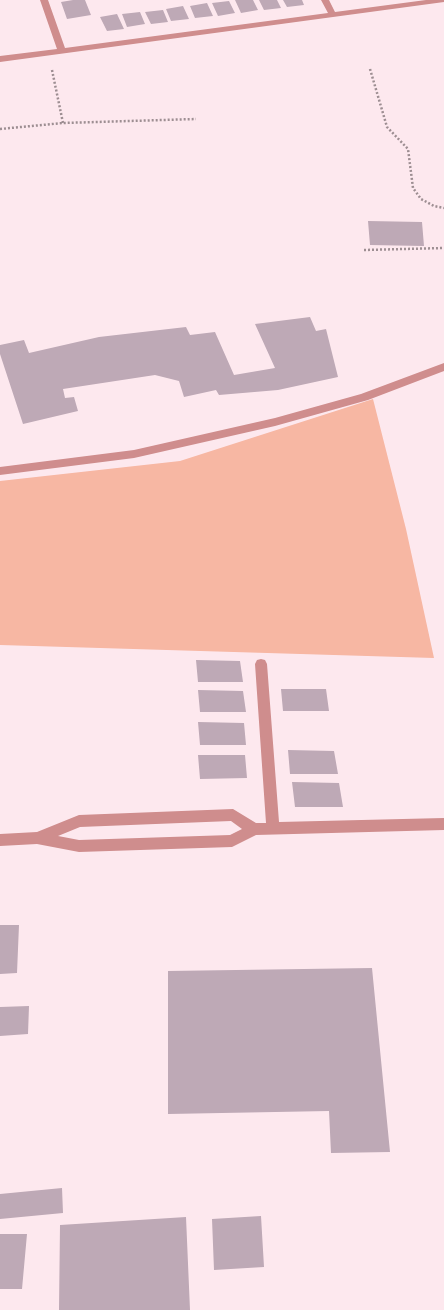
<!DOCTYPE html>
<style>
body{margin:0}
canvas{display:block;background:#fde8ee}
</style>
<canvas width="444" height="1310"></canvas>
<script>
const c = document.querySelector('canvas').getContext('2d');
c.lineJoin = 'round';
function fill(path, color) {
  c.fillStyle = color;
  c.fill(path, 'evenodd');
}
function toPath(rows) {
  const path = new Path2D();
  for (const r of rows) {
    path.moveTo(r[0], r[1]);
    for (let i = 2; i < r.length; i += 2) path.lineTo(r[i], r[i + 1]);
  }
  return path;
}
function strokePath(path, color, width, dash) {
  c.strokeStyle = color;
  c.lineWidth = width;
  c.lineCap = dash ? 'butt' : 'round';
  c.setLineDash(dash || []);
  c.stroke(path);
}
const green = toPath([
 [373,399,406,529,434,658,0,645,0,481,180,461]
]);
const building = toPath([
 [73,0,85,0,91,15,67,19,61,2],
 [235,0,253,0,258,10,241,13],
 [259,0,277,0,281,8,264,10],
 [283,0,302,0,304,5,287,7],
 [229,1,235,13,218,16,212,3],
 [207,3,213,16,195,18,190,6],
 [183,6,189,19,171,21,166,9],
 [163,10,168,22,151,24,145,12],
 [140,12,145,24,127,27,122,14],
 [117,14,124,29,107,31,100,17],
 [368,221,422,222,424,246,370,245],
 [310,317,316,331,326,329,338,377,278,390,219,395,216,390,184,397,179,381,155,375,63,389,65,398,74,397,78,411,23,424,0,354,0,345,24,340,29,353,99,337,186,327,190,335,215,332,234,375,275,368,255,324],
 [196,660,240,661,243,682,198,682],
 [281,689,326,689,329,711,283,711],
 [198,690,243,691,246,712,200,712],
 [198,722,244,723,246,745,200,745],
 [288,750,334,751,338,774,290,774],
 [198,755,245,755,247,778,200,779],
 [292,782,339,783,343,807,295,807],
 [0,925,19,925,17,973,0,974],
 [372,968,390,1152,331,1153,329,1111,168,1114,168,971],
 [29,1006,28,1034,0,1036,0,1007],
 [62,1188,63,1213,0,1219,0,1194],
 [261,1216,264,1267,214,1270,212,1219],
 [186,1217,190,1310,59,1310,60,1225],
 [0,1234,27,1234,22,1289,0,1289]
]);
const path = toPath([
 [370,69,387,127,408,149,413,188,421,199,434,206,444,208],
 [52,70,63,123],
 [0,129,63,123,196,119],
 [364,250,444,248]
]);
const minor = toPath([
 [40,0,48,0,65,48,328,13,321,0,329,0,335,12,426,0,444,0,444,2,0,62,0,56,57,49,40,0],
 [444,363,444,371,368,400,275,426,134,458,0,475,0,467,134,450,275,418,361,394,444,363],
 [261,659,265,660,267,664,279,822,444,818,444,830,256,835,232,847,79,852,37,844,0,846,0,834,37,832,79,815,233,809,256,823,266,823,255,664,257,660,261,659],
 [231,821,242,829,230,835,79,840,58,836,80,827,231,821]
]);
fill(green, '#f7b7a3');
fill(building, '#bea9b6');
strokePath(path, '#9d8e92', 2.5, [2, 2]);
fill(minor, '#cf8d8d');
</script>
